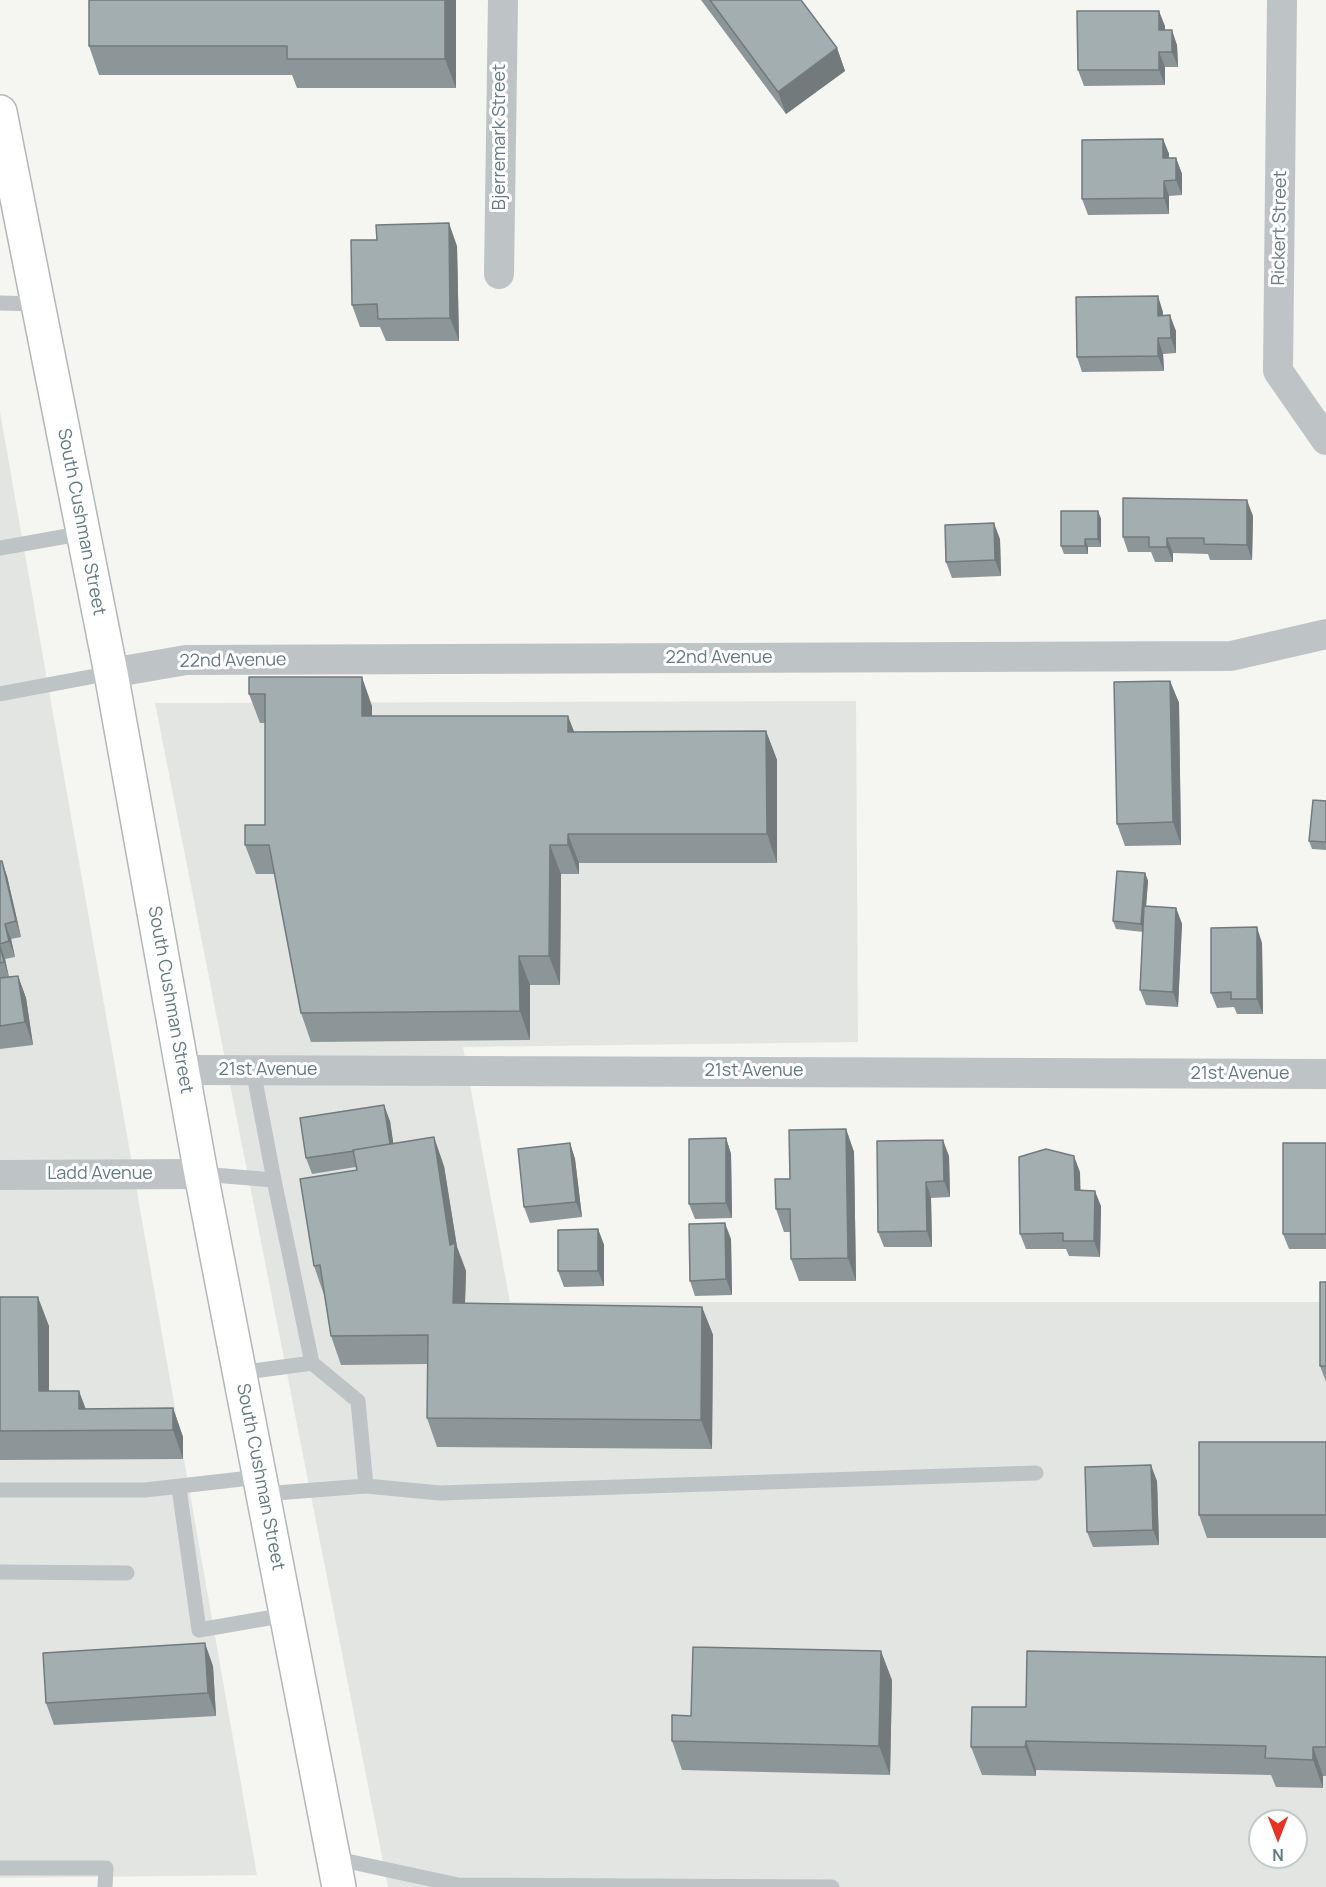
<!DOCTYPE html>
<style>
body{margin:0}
#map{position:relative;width:1326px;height:1887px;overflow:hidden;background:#f5f5f2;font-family:Manrope,sans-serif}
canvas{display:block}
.north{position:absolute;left:1248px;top:1809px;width:60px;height:60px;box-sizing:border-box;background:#fff;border:2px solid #c1cacd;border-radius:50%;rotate:180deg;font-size:16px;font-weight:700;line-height:24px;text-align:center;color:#647a83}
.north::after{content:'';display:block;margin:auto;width:21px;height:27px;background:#e43423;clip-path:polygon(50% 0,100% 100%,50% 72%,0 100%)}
</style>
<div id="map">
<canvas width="1326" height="1887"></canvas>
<div class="north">N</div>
</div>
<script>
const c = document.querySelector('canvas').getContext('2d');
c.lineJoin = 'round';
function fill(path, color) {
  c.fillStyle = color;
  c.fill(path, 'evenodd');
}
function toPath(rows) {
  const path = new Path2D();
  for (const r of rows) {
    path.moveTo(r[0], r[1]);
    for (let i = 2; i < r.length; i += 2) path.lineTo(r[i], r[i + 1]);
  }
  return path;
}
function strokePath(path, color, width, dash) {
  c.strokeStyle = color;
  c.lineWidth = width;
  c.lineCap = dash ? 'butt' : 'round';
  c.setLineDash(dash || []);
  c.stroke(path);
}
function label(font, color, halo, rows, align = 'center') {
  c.font = font + ' Manrope,sans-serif';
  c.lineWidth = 6;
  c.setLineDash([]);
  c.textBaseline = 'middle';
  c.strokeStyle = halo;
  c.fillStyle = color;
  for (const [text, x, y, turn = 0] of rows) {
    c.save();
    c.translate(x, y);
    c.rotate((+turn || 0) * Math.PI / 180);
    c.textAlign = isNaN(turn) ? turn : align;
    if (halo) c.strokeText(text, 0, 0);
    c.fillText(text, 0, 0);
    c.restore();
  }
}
const built = toPath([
 [0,412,257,1875,0,1878],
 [856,701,858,1042,463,1047,510,1302,1326,1302,1326,1887,388,1887,155,703],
 [1260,1821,1296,1821,1296,1857,1260,1857]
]);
const service = toPath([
 [0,303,37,304],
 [0,548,84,533],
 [0,694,111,673],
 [253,1070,274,1180],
 [201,1174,274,1180,312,1363],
 [239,1373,312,1363,358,1401,366,1486,263,1494],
 [366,1486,440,1493,1036,1473],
 [179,1488,199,1630,286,1615],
 [0,1490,145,1490,259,1477],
 [0,1572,127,1573],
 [333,1858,458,1885,832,1887],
 [0,1868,106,1868,105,1887]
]);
const minor = toPath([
 [1282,0,1278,371,1326,440],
 [499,274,503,0],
 [111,673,186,660,1231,656,1326,634],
 [182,1070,1326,1074],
 [0,1175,201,1174]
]);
const primary = toPath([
 [0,112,111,673,201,1174,339,1887]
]);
const wall = toPath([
 [89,0,456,0,456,88,297,88,292,75,99,75,89,46],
 [701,0,801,0,837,48,845,71,786,114],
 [1165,26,1165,30,1177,45,1178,67,1165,67,1165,85,1084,86,1078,70],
 [1163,139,1169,154,1169,158,1176,158,1182,174,1182,195,1169,196,1169,214,1088,215,1082,199],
 [457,246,459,341,386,341,380,327,360,327,352,305],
 [1163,312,1163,316,1176,331,1176,353,1163,354,1164,371,1082,372,1077,357],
 [1098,511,1101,519,1101,547,1088,547,1088,554,1064,554,1061,546],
 [1253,516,1252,560,1210,560,1208,554,1173,553,1173,562,1155,562,1151,552,1128,552,1123,537],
 [1000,539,1001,576,952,578,946,562],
 [249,677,372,706,372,716,574,732,766,731,777,760,777,863,579,863,579,874,561,874,560,985,530,985,530,1040,311,1042,301,1013,275,874,256,874,245,845,265,825,265,723,260,723,249,694],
 [1170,681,1179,703,1181,845,1125,846,1117,824],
 [1326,801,1326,850,1312,849,1309,841],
 [0,861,7,876,21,937,11,939,15,957,5,959,9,977,18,976,26,998,33,1045,0,1049],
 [1145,873,1148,881,1146,906,1176,908,1182,924,1178,1007,1146,1005,1140,990,1143,932,1116,929,1113,921],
 [1262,943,1263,1014,1237,1014,1234,1007,1217,1008,1211,993],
 [390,1121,393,1143,444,1166,457,1247,466,1271,465,1304,702,1307,713,1335,712,1449,437,1447,427,1418,428,1364,341,1365,331,1336,324,1295,314,1266,357,1170,356,1167,312,1174,306,1158],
 [846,1129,854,1152,856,1281,799,1281,791,1259,790,1232,784,1232,776,1209,790,1179],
 [726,1138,731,1154,732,1218,695,1219,689,1204],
 [570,1143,575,1159,582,1217,530,1223,524,1207],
 [1326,1143,1326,1249,1289,1249,1283,1234],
 [949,1156,950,1197,931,1198,932,1247,884,1247,878,1232],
 [1080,1172,1080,1190,1101,1206,1100,1257,1069,1256,1066,1249,1026,1249,1020,1234],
 [598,1229,604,1245,604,1286,564,1287,558,1271],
 [731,1239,732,1295,695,1296,690,1281],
 [1326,1282,1326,1382,1320,1366],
 [0,1297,49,1326,49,1391,86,1409,173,1408,183,1437,183,1459,0,1460],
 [1326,1442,1326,1538,1207,1538,1199,1515],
 [1157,1481,1159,1545,1093,1547,1087,1532],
 [1326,1657,1326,1776,1323,1776,1323,1788,1276,1787,1271,1775,1036,1770,1036,1776,982,1775,971,1747,1026,1707],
 [213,1666,216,1716,54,1725,46,1703],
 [892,1680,890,1775,682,1770,672,1741,691,1716]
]);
const shadedWall = toPath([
 [445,0,456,0,456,88,445,59],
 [1159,11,1165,26,1165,45,1159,30],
 [1172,30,1177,45,1178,67,1172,52],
 [837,48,845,71,786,114,778,92],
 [1159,52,1165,67,1165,85,1159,70],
 [1163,139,1169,154,1169,174,1163,158],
 [1176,158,1182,174,1182,195,1176,180],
 [1164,181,1169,196,1169,214,1164,198],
 [449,223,457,246,459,341,450,318],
 [1158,296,1163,312,1163,331,1158,316],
 [1170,315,1176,331,1176,353,1171,338],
 [1158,338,1163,354,1164,371,1158,356],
 [1247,500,1253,516,1252,560,1247,545],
 [1098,511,1101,519,1101,547,1098,539],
 [994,523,1000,539,1001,576,995,560],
 [1167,538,1173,553,1173,562,1167,547],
 [1085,539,1088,547,1088,554,1085,546],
 [362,677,372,706,372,744,362,716],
 [1170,681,1179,703,1181,845,1173,822],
 [568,716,579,744,568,732],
 [766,731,777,760,777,863,767,834],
 [568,834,579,863,579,874,568,845],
 [550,845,561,874,560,985,549,956],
 [2,861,7,876,21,937,16,921],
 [1145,873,1148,881,1144,932,1141,924],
 [1176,908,1182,924,1178,1007,1173,992],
 [5,924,11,939,15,957,9,941],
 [1257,927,1262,943,1263,1014,1257,999],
 [0,945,5,959,9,978,4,962],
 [519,956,530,985,530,1040,520,1011],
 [18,976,26,998,33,1045,25,1022],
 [384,1105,390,1121,396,1161,390,1146],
 [846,1129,854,1152,856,1281,848,1258],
 [434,1137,444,1166,457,1247,466,1271,464,1332,453,1303,450,1245],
 [726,1138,731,1154,732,1218,726,1203],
 [943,1140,949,1156,950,1197,944,1181],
 [570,1143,575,1159,582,1217,576,1202],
 [1074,1156,1080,1172,1081,1206,1075,1190],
 [926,1182,931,1198,932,1247,927,1231],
 [1095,1191,1101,1206,1100,1257,1094,1241],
 [725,1223,731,1239,732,1295,726,1279],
 [598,1229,604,1245,604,1286,598,1271],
 [38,1297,49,1326,49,1420,39,1391],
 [702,1307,713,1335,712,1449,701,1420],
 [79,1391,90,1420,79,1409],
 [173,1408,183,1437,183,1459,173,1430],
 [1151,1465,1157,1481,1159,1545,1153,1530],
 [205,1643,213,1666,216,1716,208,1693],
 [881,1651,892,1680,890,1775,879,1746],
 [1026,1741,1036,1770,1036,1776,1025,1747],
 [1313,1747,1323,1776,1323,1788,1313,1760]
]);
const building = toPath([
 [89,0,445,0,445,59,287,59,287,46,89,46,89,0],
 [710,0,801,0,837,48,778,92,710,0],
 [1077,11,1159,11,1159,30,1172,30,1172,52,1159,52,1159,70,1078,70,1077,11],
 [1163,139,1163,158,1176,158,1176,180,1164,181,1164,198,1082,199,1082,140,1163,139],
 [449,223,450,318,378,319,377,304,352,305,351,240,377,240,376,225,449,223],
 [1158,296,1158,316,1170,315,1171,338,1158,338,1158,356,1077,357,1076,297,1158,296],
 [1123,498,1247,500,1247,545,1204,544,1204,538,1167,538,1167,547,1149,547,1149,537,1123,537,1123,498],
 [1061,511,1098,511,1098,539,1085,539,1085,546,1061,546,1061,511],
 [994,523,995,560,946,562,945,525,994,523],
 [249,677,362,677,362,716,568,716,568,732,766,731,767,834,568,834,568,845,550,845,549,956,519,956,520,1011,301,1013,269,845,245,845,245,825,265,825,265,694,249,694,249,677],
 [1170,681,1173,822,1117,824,1114,682,1170,681],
 [1313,800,1326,801,1326,842,1309,841,1313,800],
 [0,861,2,861,16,921,5,924,9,941,0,944,0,861],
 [1117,871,1145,873,1141,924,1113,921,1117,871],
 [1144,906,1176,908,1173,992,1140,990,1144,906],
 [1257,927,1257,999,1231,999,1231,992,1211,993,1211,928,1257,927],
 [0,946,4,962,0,963,0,946],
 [18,976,25,1022,0,1026,0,978,18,976],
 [384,1105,390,1144,353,1150,354,1151,306,1158,300,1118,384,1105],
 [846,1129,848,1258,791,1259,790,1209,776,1209,775,1179,790,1179,789,1130,846,1129],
 [434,1137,450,1245,455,1243,453,1303,702,1307,701,1420,427,1418,428,1335,331,1336,320,1265,314,1266,300,1179,357,1170,353,1150,434,1137],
 [726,1138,726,1203,689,1204,689,1139,726,1138],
 [943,1140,944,1181,926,1182,927,1231,878,1232,877,1141,943,1140],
 [570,1143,576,1202,524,1207,518,1149,570,1143],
 [1283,1143,1326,1143,1326,1234,1283,1234,1283,1143],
 [1046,1149,1074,1156,1075,1190,1095,1191,1094,1241,1063,1241,1063,1233,1020,1234,1019,1157,1046,1149],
 [725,1223,726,1279,690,1281,689,1224,725,1223],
 [598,1229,598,1271,558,1271,558,1230,598,1229],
 [1320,1282,1326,1282,1326,1366,1320,1366,1320,1282],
 [0,1297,38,1297,39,1391,79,1391,79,1409,173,1408,173,1430,0,1431,0,1297],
 [1199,1442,1326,1442,1326,1515,1199,1515,1199,1442],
 [1151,1465,1153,1530,1087,1532,1085,1467,1151,1465],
 [205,1643,208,1693,46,1703,43,1653,205,1643],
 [693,1647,881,1651,879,1746,672,1741,672,1715,691,1716,693,1647],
 [1027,1651,1326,1657,1326,1747,1313,1747,1313,1760,1265,1758,1266,1746,1026,1741,1025,1747,971,1747,972,1707,1026,1707,1027,1651]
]);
const streetNames = [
 ["Bjerremark Street",500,137,-90],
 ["Rickert Street",1280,228,-89],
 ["South Cushman Street",81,522,79],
 ["22nd Avenue",719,658],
 ["22nd Avenue",233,661,-1],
 ["South Cushman Street",170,1000,80],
 ["21st Avenue",268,1070],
 ["21st Avenue",754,1071],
 ["21st Avenue",1240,1074],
 ["Ladd Avenue",100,1174],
 ["South Cushman Street",260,1477,79]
];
fill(built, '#e3e5e3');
strokePath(primary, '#b1b7ba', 36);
strokePath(service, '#bec3c6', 15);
strokePath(minor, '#bec3c6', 30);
strokePath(primary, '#fff', 33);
fill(wall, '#8c9698');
fill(shadedWall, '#727a7c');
fill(building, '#a3aeb1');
strokePath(building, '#727a7c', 1.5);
label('18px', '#647a83', '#fff', streetNames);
</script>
